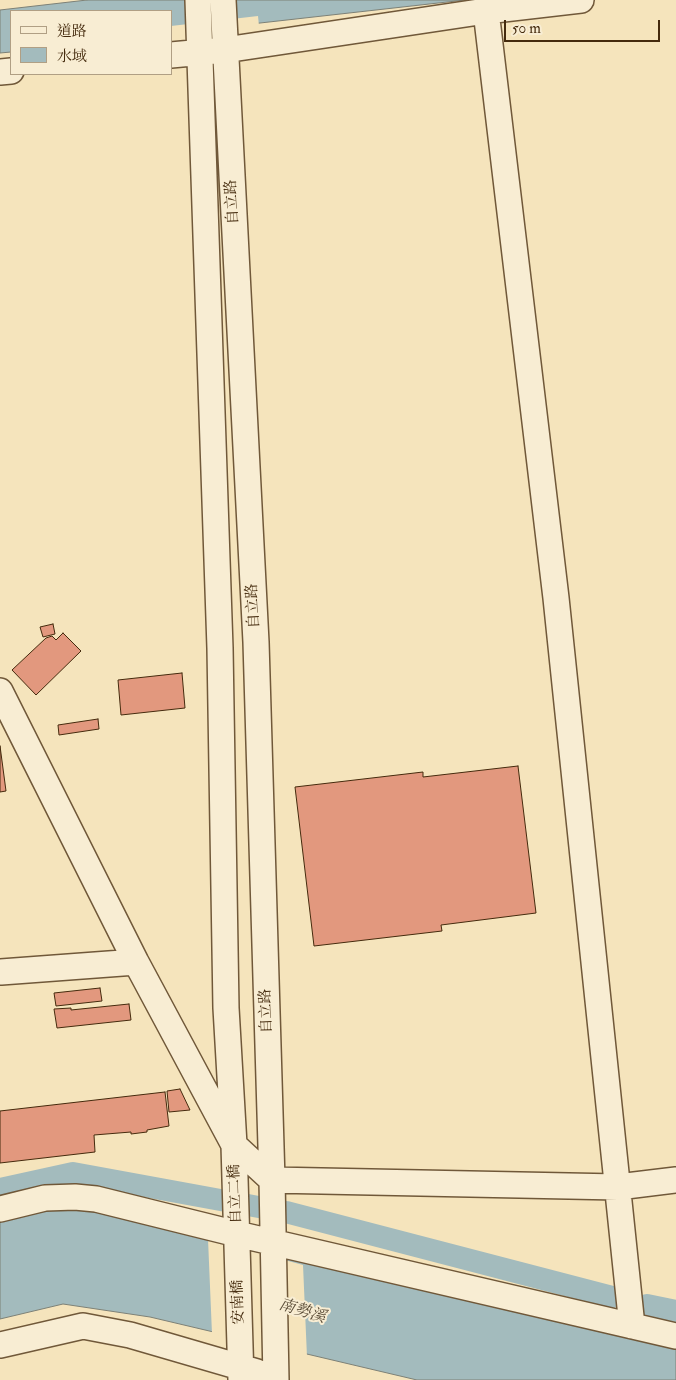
<!DOCTYPE html>
<meta charset="utf-8">
<style>
body{margin:0}
#map{position:relative;width:676px;height:1380px;overflow:hidden;background:#f5e4bc;font-family:"IM FELL Double Pica","Noto Serif TC",serif}
canvas{display:block}
.legend{position:absolute;left:10px;top:10px;width:162px;height:65px;box-sizing:border-box;background:#f8edd3;border:1px solid #b09f84;margin:0;padding:6px 9px;list-style:none;font-size:15px;color:#442a0d}
.legend li{display:flex;align-items:center;gap:10px;height:25px}
.legend b{width:25px;border:1px solid #b09f84}
.scale{position:absolute;left:504px;top:20px;width:156px;height:22px;box-sizing:border-box;border:2px solid #442a0d;border-top:0;padding-left:6px;font-size:15px;line-height:18px;white-space:nowrap;color:#442a0d;-webkit-text-stroke:4px #f8edd3;paint-order:stroke}
</style>
<div id="map">
<canvas width="676" height="1380"></canvas>
<ul class="legend">
<li><b style="height:6px;background:#f8edd3"></b>道路</li>
<li><b style="height:14px;background:#a3bbbd"></b>水域</li>
</ul>
<div class="scale">50 m</div>
</div>
<script>
const c = document.querySelector('canvas').getContext('2d');
c.lineJoin = 'round';
function fill(path, color) {
  c.fillStyle = color;
  c.fill(path, 'evenodd');
}
function toPath(rows) {
  const path = new Path2D();
  for (const r of rows) {
    path.moveTo(r[0], r[1]);
    for (let i = 2; i < r.length; i += 2) path.lineTo(r[i], r[i + 1]);
  }
  return path;
}
function strokePath(path, color, width, dash) {
  c.strokeStyle = color;
  c.lineWidth = width;
  c.lineCap = dash ? 'butt' : 'round';
  c.setLineDash(dash || []);
  c.stroke(path);
}
function label(font, color, halo, rows, align = 'center') {
  c.font = font + ' "IM FELL Double Pica","Noto Serif TC",serif';
  c.lineWidth = 4;
  c.setLineDash([]);
  c.textBaseline = 'middle';
  c.strokeStyle = halo;
  c.fillStyle = color;
  for (const [text, x, y, turn = 0] of rows) {
    c.save();
    c.translate(x, y);
    c.rotate((+turn || 0) * Math.PI / 180);
    c.textAlign = isNaN(turn) ? turn : align;
    if (halo) c.strokeText(text, 0, 0);
    c.fillText(text, 0, 0);
    c.restore();
  }
}
const water = toPath([
 [87,0,465,0,171,33,171,11,11,11,11,52,0,53,0,10,87,0],
 [45,1198,676,1331,676,1380,417,1380,150,1317,63,1304,0,1319,0,1209,45,1198]
]);
const pier = toPath([
 [258,16,259,26,171,36,171,26],
 [208,1239,303,1265,307,1357,212,1334]
]);
const canal = toPath([
 [0,1189,73,1173,286,1212,612,1297],
 [647,1305,676,1311]
]);
const building = toPath([
 [53,624,55,634,43,637,40,627,53,624],
 [63,633,81,651,36,695,12,670,46,638,52,636,56,640,63,633],
 [182,673,185,708,121,715,118,680,182,673],
 [98,719,99,729,59,735,58,725,98,719],
 [0,746,6,791,0,792,0,746],
 [518,766,536,913,441,925,442,931,314,946,295,787,423,772,423,777,518,766],
 [100,988,102,1001,56,1006,54,993,100,988],
 [129,1004,131,1020,57,1028,54,1009,71,1008,71,1010,129,1004],
 [180,1089,190,1110,169,1112,167,1091,180,1089],
 [165,1092,169,1126,147,1130,147,1132,131,1134,131,1132,94,1135,95,1152,0,1163,0,1111,165,1092]
]);
const minor = toPath([
 [198,0,220,648,226,1008,234,1145,241,1380],
 [223,0,256,642,272,1180,276,1380],
 [486,11,556,598,632,1326],
 [171,55,225,50,486,11,581,0],
 [0,72,11,71],
 [0,691,136,962,234,1145,272,1180,618,1187,676,1180],
 [1,972,136,962],
 [0,1209,45,1198,75,1197,96,1199,237,1234,676,1336],
 [0,1345,83,1326,130,1335,257,1372]
]);
const streetNames = [
 ["自立路",233,202,-93],
 ["自立路",254,606,-93],
 ["自立路",267,1011,-92],
 ["自立二橋",236,1194,-92],
 ["安南橋",239,1302,-92]
];
const waterNames = [
 ["南勢溪",302,1312,17]
];
fill(water, '#a3bbbd');
strokePath(water, '#7d8177', 1);
fill(pier, '#f5e4bc');
strokePath(canal, '#a3bbbd', 22);
fill(building, '#e2987e');
strokePath(building, '#442a0d', 1);
strokePath(minor, '#705839', 28);
strokePath(minor, '#f8edd3', 25);
label('15px', '#442a0d', '#f8edd3', streetNames);
label('italic 16px', '#5c4e39', '#f8edd3', waterNames);
</script>
